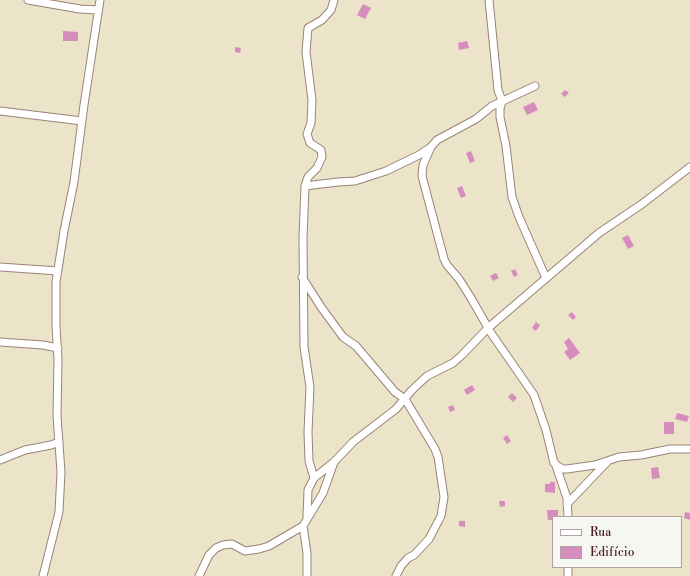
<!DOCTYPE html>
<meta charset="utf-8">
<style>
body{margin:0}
#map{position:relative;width:690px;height:576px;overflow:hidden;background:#ece4c8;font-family:"Libre Bodoni",serif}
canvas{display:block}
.legend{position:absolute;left:552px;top:516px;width:130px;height:52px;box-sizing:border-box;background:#f6f6f2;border:1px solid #b1a0a2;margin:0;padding:5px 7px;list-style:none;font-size:12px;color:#4a1f2b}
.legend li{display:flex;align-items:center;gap:8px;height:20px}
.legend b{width:20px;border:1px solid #b1a0a2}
</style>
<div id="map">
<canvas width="690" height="576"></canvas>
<ul class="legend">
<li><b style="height:5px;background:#fff"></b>Rua</li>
<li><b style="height:11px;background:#d68dbe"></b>Edifício</li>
</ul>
</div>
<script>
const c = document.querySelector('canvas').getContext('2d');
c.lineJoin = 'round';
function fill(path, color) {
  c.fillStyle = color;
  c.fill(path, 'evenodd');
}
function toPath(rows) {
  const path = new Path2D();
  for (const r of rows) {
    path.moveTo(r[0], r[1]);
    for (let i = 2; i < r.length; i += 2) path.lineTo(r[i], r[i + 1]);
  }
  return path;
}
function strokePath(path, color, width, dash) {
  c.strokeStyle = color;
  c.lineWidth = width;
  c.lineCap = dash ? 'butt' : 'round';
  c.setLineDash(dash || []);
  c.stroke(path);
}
const building = toPath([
 [363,4,371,8,365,19,357,15],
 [63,31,78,32,78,41,63,41],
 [467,41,469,48,459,50,458,43],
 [235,47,241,48,240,53,235,52],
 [565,90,569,93,565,97,561,94],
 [534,102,538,110,527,115,523,107],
 [471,151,475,161,470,163,466,153],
 [462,186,466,196,461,198,457,188],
 [628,235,634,246,628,249,622,238],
 [515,269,518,275,514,277,511,271],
 [496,273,499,278,493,281,490,276],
 [572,312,576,317,573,320,568,315],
 [536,322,540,325,536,331,532,328],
 [569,338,580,353,570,360,564,352,568,349,564,342],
 [472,385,475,390,467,395,464,390],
 [512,393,517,398,513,402,508,397],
 [453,405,455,410,450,412,448,407],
 [677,413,689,416,687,422,675,419],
 [664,422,674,422,674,434,664,434],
 [507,435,511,441,507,444,503,438],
 [658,467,660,478,652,479,651,468],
 [550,482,555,482,555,493,545,492,545,484,550,484],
 [499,501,505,501,505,506,500,507],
 [547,510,558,510,558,517,553,517,553,520,548,520],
 [685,512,690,513,690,520,684,518],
 [459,521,465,521,465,527,459,526]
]);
const minor = toPath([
 [28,0,80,9,98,10],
 [489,0,498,90,502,101,500,109,500,117,506,146,512,197,519,217,546,278],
 [535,86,492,106,476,119,437,140,431,147,423,165,422,176,444,259,447,265,459,279,471,298,491,333,534,395,546,430,554,463,559,467,563,469,567,469,595,465,619,457,641,455,670,449,690,449],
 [0,111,82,121],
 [305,186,338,182,355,181,386,171,419,155,431,147],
 [0,267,58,271],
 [302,277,321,307,343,337,356,346,395,392,405,399,435,449,438,457,444,497,441,516,429,539,414,555,408,558,401,566,396,576],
 [0,342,43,345,58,348],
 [0,460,25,450,51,445,59,442],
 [555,463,567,498,568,517],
 [314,478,309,461,308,432,310,387,304,347,303,238,305,186,308,177,317,168,322,157,321,150,310,143,307,134,311,123,312,100,306,52,308,28,322,20,331,10,334,0],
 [567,504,607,462],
 [307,517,308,490,314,478,334,462,353,442,396,409,411,391,427,376,453,363,462,355,488,328,599,233,642,204,690,167],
 [303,526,307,553,307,576],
 [43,576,59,512,61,472,57,416,58,359,56,326,56,282,64,231,74,182,84,105,100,0],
 [199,576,209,555,216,548,223,545,232,544,245,551,259,549,269,546,303,526,323,493,334,462],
 [568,576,568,567]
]);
fill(building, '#d68dbe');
strokePath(minor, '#9b827a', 9);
strokePath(minor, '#fff', 7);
</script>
